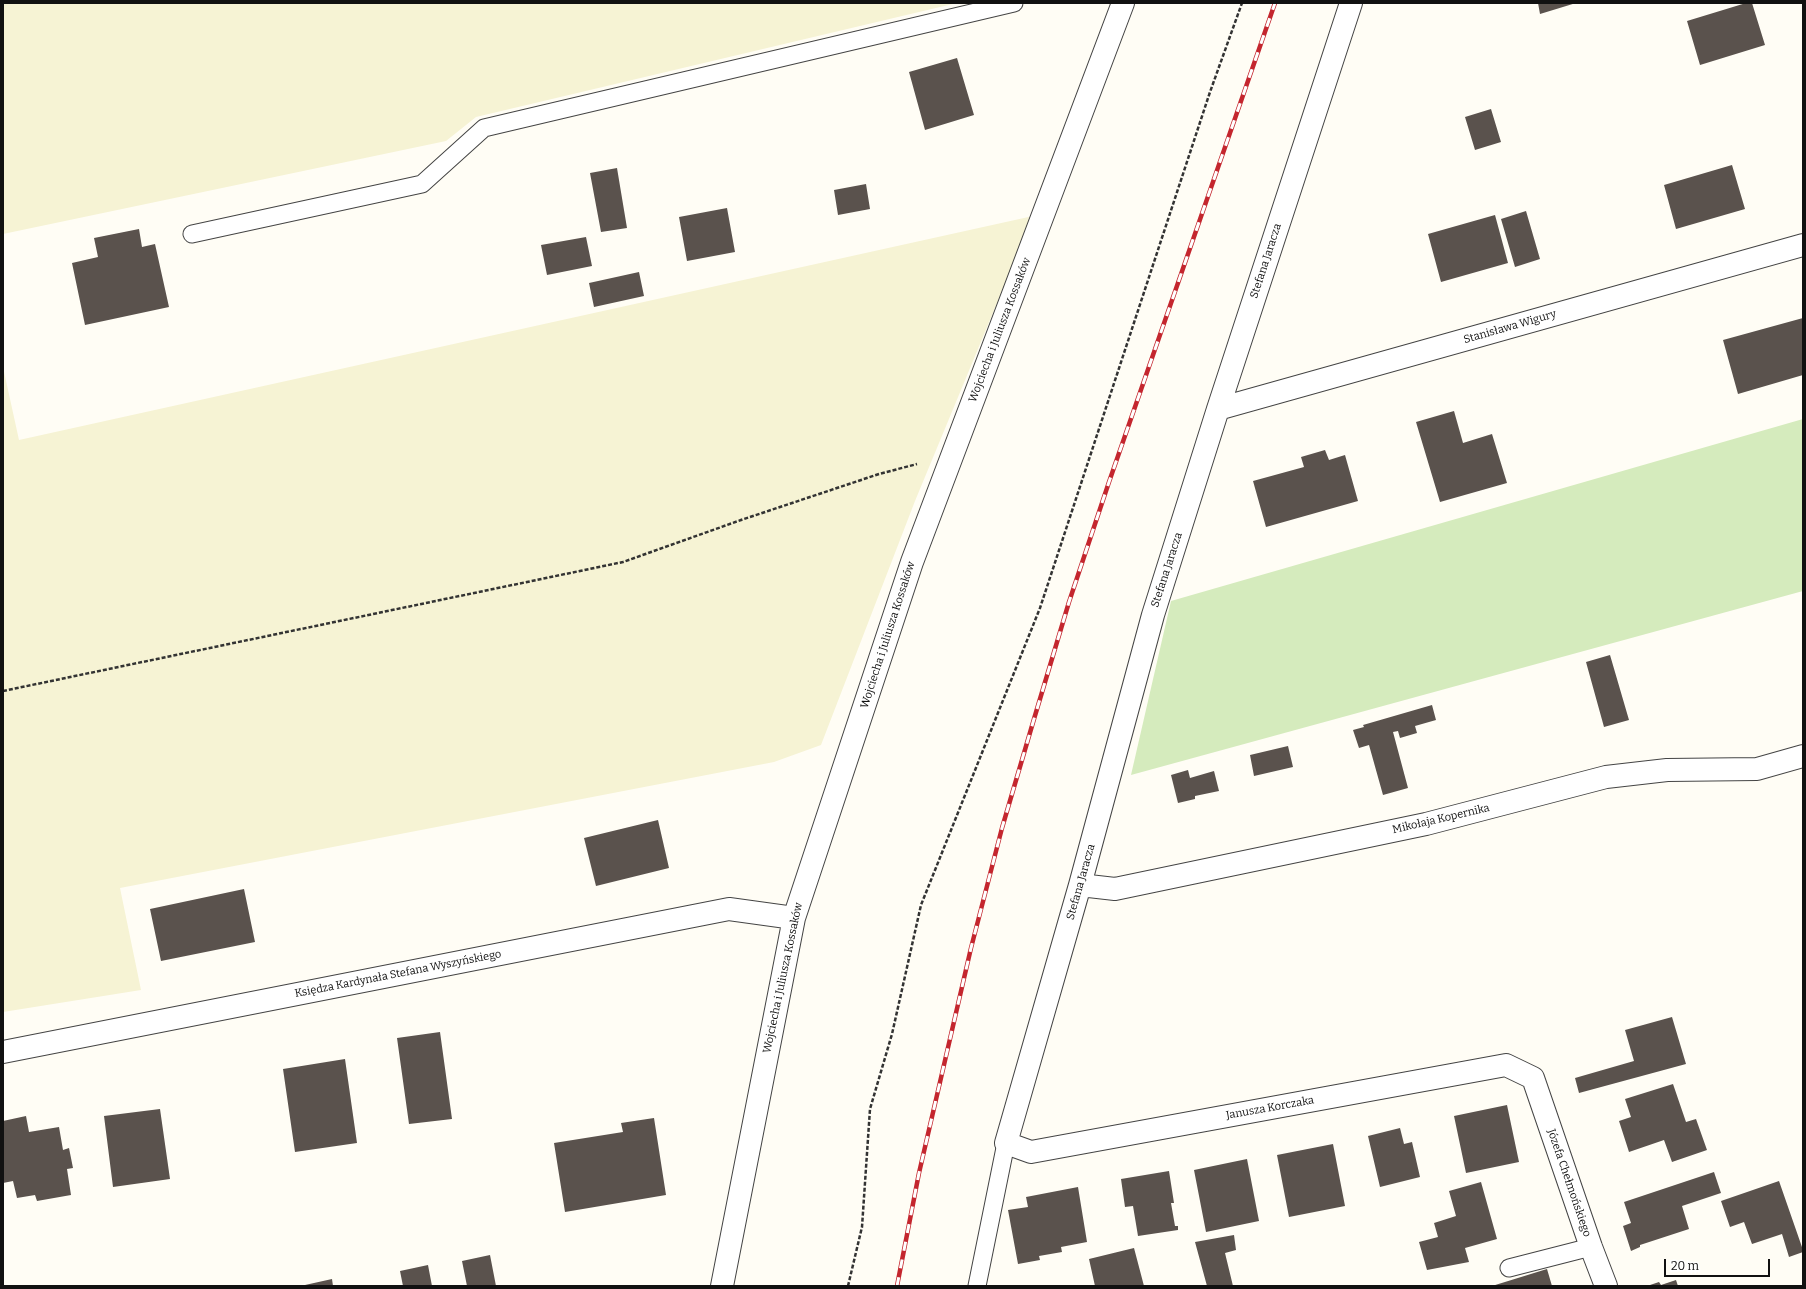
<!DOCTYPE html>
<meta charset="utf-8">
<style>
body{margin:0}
#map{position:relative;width:1806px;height:1289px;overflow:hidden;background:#fffdf5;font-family:Bitter,serif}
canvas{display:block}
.frame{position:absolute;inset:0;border:4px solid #111;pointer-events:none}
.scale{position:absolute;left:1664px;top:1259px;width:106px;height:18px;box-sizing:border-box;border:2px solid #111;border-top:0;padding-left:5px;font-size:12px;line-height:14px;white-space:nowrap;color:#111;-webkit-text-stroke:3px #fff;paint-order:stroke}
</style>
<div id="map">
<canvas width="1806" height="1289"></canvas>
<div class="frame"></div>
<div class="scale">20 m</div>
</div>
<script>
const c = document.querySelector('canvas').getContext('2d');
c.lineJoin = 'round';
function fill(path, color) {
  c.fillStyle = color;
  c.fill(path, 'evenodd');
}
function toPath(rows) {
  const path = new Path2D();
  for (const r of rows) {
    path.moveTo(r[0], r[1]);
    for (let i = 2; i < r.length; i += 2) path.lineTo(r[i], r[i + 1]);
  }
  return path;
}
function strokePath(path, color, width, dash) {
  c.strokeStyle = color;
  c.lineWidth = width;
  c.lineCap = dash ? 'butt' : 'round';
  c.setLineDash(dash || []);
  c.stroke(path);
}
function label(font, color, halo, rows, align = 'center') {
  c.font = font + ' Bitter,serif';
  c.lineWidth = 4;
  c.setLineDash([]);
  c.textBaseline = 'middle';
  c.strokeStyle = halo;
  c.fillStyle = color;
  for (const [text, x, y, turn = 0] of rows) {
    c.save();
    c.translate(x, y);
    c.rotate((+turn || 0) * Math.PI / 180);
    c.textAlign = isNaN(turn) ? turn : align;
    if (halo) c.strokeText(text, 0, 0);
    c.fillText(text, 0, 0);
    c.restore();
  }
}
const farmland = toPath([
 [3,3,957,3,476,117,446,141,3,234],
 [1033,216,915,501,821,745,774,762,120,888,141,990,3,1012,3,367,19,440]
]);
const green = toPath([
 [1803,419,1803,591,1131,775,1171,601]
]);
const building = toPath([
 [1538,3,1576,3,1540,14],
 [1746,3,1752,3,1765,45,1700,65,1687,21],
 [957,58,974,115,925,130,909,72],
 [1491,109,1501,142,1475,150,1465,117],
 [1732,165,1745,209,1676,229,1664,185],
 [617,168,627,228,601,232,590,173],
 [866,184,870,209,838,215,834,190],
 [727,208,735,252,687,261,679,217],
 [1526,211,1540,259,1515,267,1501,219],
 [1495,215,1508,263,1441,282,1428,234],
 [139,229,142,247,155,244,169,307,85,325,72,263,98,257,94,238],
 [586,237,592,266,547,275,541,245],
 [639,272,644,296,594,307,589,283],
 [1803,318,1803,375,1738,394,1723,340],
 [1454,411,1463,443,1492,434,1507,483,1440,502,1416,422],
 [1325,450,1329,460,1345,455,1358,501,1266,527,1253,481,1304,467,1301,457],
 [1610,655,1629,720,1604,727,1586,662],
 [1432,705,1436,720,1415,726,1417,733,1400,738,1398,731,1393,732,1408,788,1383,795,1369,745,1359,748,1353,730,1364,727,1363,725],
 [1288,746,1293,767,1254,776,1250,755],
 [1188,770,1190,778,1214,771,1219,791,1195,796,1195,799,1178,803,1171,775],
 [658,820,669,868,596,886,584,838],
 [244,889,255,942,161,961,150,909],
 [1672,1017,1686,1064,1579,1093,1575,1078,1634,1061,1625,1030],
 [440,1032,452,1119,409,1124,397,1038],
 [345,1059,357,1143,295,1152,283,1069],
 [1673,1084,1686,1122,1696,1119,1707,1150,1672,1162,1664,1140,1629,1152,1619,1121,1631,1117,1625,1099],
 [1507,1105,1519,1162,1466,1173,1454,1116],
 [160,1109,170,1179,113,1187,104,1116],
 [26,1116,29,1132,59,1127,63,1150,69,1148,73,1168,67,1169,71,1195,37,1201,35,1195,17,1198,13,1181,3,1183,3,1121],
 [654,1118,666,1195,565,1212,554,1143,623,1132,621,1123],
 [1400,1128,1404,1144,1412,1142,1420,1177,1380,1187,1368,1136],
 [1333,1144,1345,1206,1289,1217,1277,1155],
 [1247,1159,1259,1221,1206,1232,1194,1170],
 [1169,1171,1174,1203,1171,1203,1175,1226,1178,1226,1178,1230,1138,1236,1133,1206,1125,1207,1121,1179],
 [1714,1172,1721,1193,1682,1206,1689,1229,1640,1245,1640,1247,1631,1251,1623,1226,1631,1223,1624,1202],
 [1779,1181,1803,1250,1803,1252,1789,1257,1782,1234,1752,1244,1744,1222,1730,1227,1721,1201],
 [1481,1182,1497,1239,1465,1248,1469,1262,1427,1270,1419,1242,1438,1237,1434,1223,1456,1216,1449,1191],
 [1078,1187,1087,1242,1061,1247,1062,1252,1039,1256,1040,1260,1018,1264,1008,1210,1028,1207,1026,1197],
 [1234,1235,1236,1250,1225,1253,1233,1286,1207,1286,1195,1242],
 [1134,1248,1144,1286,1095,1286,1089,1259],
 [490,1255,496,1286,467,1286,462,1261],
 [428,1265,432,1286,403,1286,400,1271],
 [1547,1269,1552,1286,1492,1286],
 [332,1279,333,1286,306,1286,305,1285],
 [1676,1280,1678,1286,1647,1286,1659,1282,1661,1285]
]);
const path = toPath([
 [3,691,623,562,741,520,879,474,917,464],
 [848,1286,862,1227,870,1109,892,1034,921,905,1040,608,1210,92,1242,3]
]);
const service = toPath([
 [192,234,422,184,484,128,1014,3],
 [1509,1268,1591,1247],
 [977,1286,1006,1143]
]);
const minor = toPath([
 [1351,3,1218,409,1153,615,1080,885,1006,1143,1031,1152,1506,1065,1533,1078,1591,1247,1606,1286],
 [1218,409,1803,245],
 [1080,885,1115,889,1426,824,1606,777,1667,770,1757,769,1803,756],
 [3,1052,729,909,794,918],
 [722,1286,794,918,912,562,1123,3]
]);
const rail = toPath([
 [897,1286,919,1173,971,948,1002,828,1034,719,1069,602,1109,482,1275,3]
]);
const streetNames = [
 ["Stefana Jaracza",1266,261,-72],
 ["Stanisława Wigury",1510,327,-16],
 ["Wojciecha i Juliusza Kossaków",1000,330,-69],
 ["Stefana Jaracza",1167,570,-72],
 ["Wojciecha i Juliusza Kossaków",888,635,-72],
 ["Mikołaja Kopernika",1441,819,-13],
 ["Stefana Jaracza",1081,882,-74],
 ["Księdza Kardynała Stefana Wyszyńskiego",398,974,-11],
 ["Wojciecha i Juliusza Kossaków",783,978,-78],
 ["Janusza Korczaka",1270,1108,-10],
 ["Józefa Chełmońskiego",1569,1183,71]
];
fill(farmland, '#f6f3d4');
fill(green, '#d5ebbd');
fill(building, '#5a524d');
strokePath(service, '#444', 19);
strokePath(minor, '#444', 24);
strokePath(path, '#333', 2.5, [4, 2]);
strokePath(service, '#fff', 17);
strokePath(minor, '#fff', 22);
strokePath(rail, '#c4262e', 4.5);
strokePath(rail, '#fff', 3, [9]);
label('11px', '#111', '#fff', streetNames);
</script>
